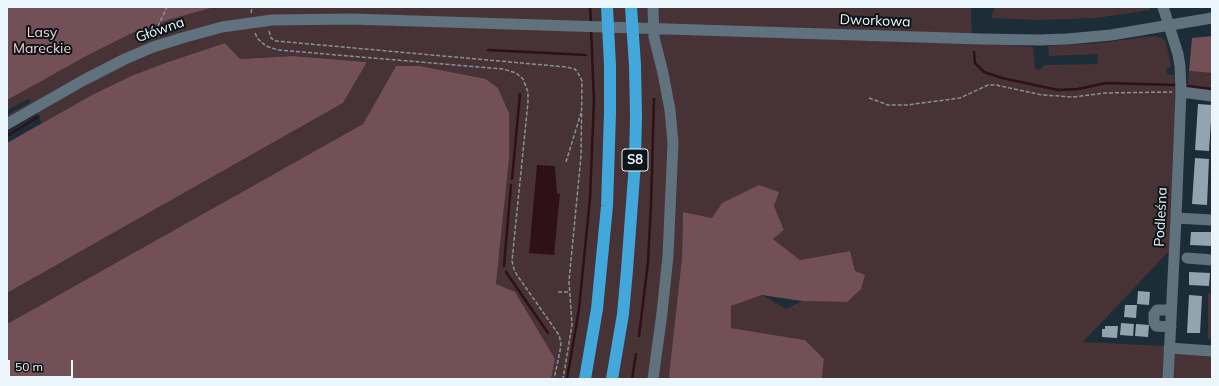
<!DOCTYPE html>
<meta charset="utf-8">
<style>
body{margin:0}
#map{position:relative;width:1219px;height:386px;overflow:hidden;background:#1d2d37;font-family:Mulish,sans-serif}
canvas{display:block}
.frame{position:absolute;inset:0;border:8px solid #ecf6fd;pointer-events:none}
.scale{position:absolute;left:8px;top:360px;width:65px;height:18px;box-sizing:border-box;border:2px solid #ecf6fd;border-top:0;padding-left:5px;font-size:12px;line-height:14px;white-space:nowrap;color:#ecf6fd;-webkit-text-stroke:3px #0d1519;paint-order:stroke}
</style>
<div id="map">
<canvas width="1219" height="386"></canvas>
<div class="frame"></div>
<div class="scale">50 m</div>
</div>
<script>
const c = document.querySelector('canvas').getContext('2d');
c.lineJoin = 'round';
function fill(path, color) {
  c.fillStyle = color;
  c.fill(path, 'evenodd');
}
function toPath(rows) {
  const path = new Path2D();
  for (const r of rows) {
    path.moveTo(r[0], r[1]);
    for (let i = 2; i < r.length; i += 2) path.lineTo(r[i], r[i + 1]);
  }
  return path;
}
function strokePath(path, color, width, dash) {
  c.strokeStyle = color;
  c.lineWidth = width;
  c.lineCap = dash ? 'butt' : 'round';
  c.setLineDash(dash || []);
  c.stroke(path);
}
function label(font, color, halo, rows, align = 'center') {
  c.font = font + ' Mulish,sans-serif';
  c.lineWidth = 4;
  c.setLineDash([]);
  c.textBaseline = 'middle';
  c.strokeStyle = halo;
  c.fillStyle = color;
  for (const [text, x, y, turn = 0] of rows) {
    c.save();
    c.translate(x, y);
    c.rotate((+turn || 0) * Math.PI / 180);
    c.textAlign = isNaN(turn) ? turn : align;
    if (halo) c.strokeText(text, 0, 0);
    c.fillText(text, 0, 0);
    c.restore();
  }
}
const green = toPath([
 [7,7,971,7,972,43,1033,47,1035,69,1039,70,1045,65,1097,64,1098,54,1049,56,1048,46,1098,43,1155,36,1162,38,1166,42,1171,67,1167,68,1166,71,1167,74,1174,75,1175,83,1188,84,1189,71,1212,73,1212,93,1179,97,1169,251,1083,342,1165,346,1212,354,1212,379,822,379,824,359,805,340,731,328,731,306,762,295,786,309,802,301,847,302,855,271,850,251,800,260,773,239,784,230,774,206,722,203,712,218,683,212,682,257,669,376,670,379,551,379,555,359,496,284,509,159,509,113,498,88,486,79,420,66,396,66,363,124,7,324,7,293,343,103,367,62,293,56,240,59,225,43,165,63,131,76,92,95,42,123,32,104,7,118,7,115,31,102,29,99,28,99,7,110],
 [995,7,1149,7,1150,10,1096,18,1038,20,991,18],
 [1208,293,1212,293,1212,340,1208,339]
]);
const forest = toPath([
 [7,7,214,7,171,19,132,33,88,55,7,100],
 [1212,36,1212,73,1189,71,1192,38],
 [225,43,240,59,293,56,367,62,343,103,7,293,7,143,92,95,131,76,165,63],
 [396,66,420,66,486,79,498,88,509,113,509,159,496,284,515,292,555,359,551,379,7,379,7,324,363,124],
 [759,185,779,192,774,206,784,230,773,239,800,260,850,251,855,271,865,275,861,289,847,302,802,301,762,295,731,306,731,328,805,340,824,359,822,379,670,379,669,376,682,257,683,212,712,218,722,203]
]);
const water = toPath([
 [537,165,555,166,557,193,560,194,554,255,529,253]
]);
const stream = toPath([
 [590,7,591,24],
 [488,50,586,55],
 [974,52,975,63,984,72,1002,78,1058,90,1078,89,1106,83,1176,85],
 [1188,86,1212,89],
 [7,136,38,117],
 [512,179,520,94],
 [504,266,511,185],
 [506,272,548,333],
 [639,336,648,262,651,204,654,99],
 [567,379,579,309,590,198,594,100,591,29],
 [632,379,636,354]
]);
const building = toPath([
 [1198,104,1212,105,1209,151,1195,150],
 [1195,158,1209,159,1207,205,1192,204],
 [1191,232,1212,232,1212,246,1190,245],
 [1189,272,1210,273,1209,286,1189,285],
 [1138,291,1150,292,1149,305,1137,304],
 [1189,295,1202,296,1200,333,1187,333],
 [1125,305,1137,305,1136,318,1124,317],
 [1121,323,1134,324,1133,336,1120,335],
 [1136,324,1149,325,1148,337,1135,336],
 [1105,326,1118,326,1117,338,1102,337,1102,329,1105,329]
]);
const path = toPath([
 [251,13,252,7],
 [269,31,271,38,276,41,566,67,575,69,578,73,582,81,581,156,569,281,572,325,563,379],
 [255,33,258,39,266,46,278,50,503,69,516,73,523,79,528,92,528,102,512,261,514,269,517,275,559,335,561,343,560,351,554,379],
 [153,37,167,7],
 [869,98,888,105,907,105,960,98,988,85,996,85,1042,95,1073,97,1105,93,1172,92],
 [566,162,581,113],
 [558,292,569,292],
 [7,378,9,379]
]);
const minor = toPath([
 [653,7,654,37,663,73,670,110,673,143,668,256,662,313,653,379],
 [1163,7,1178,54,1180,66,1181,92,1176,218,1168,379],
 [1181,92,1212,96],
 [7,124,82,81,125,59,153,47,182,38,222,27,272,20,352,19,982,39,1039,40,1067,39,1111,35,1212,18],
 [1176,218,1212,220],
 [1187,258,1212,260],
 [1171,327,1156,326,1154,322,1154,314,1157,310,1171,310],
 [1169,348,1212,351]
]);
const highway = toPath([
 [585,379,597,309,607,206,610,113,610,65,607,7],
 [612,379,623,314,627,270,635,163,636,115,635,65,631,7]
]);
const shields = [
 [635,160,26]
];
const shieldNames = [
 ["S8",635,160]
];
const streetNames = [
 ["Dworkowa",875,21,2],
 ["Główna",160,30,-19],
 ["Podleśna",1161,217,-87]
];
const parkNames = [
 ["Lasy",42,33],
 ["Mareckie",42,49]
];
fill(green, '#473236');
fill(forest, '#734f56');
fill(water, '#2e1017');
strokePath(stream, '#2e1017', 2.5);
fill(building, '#91a4b0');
strokePath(path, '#86939b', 1.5, [4, 2]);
strokePath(minor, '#60727e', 11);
strokePath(highway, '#42a7db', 12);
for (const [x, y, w] of shields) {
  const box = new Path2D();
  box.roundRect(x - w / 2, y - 11, w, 22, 3);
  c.fillStyle = '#0d1519';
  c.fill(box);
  strokePath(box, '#ecf6fd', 1);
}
label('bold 13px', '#ecf6fd', null, shieldNames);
label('14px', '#ecf6fd', '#0d1519', streetNames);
label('14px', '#f8cfd5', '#0d1519', parkNames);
</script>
